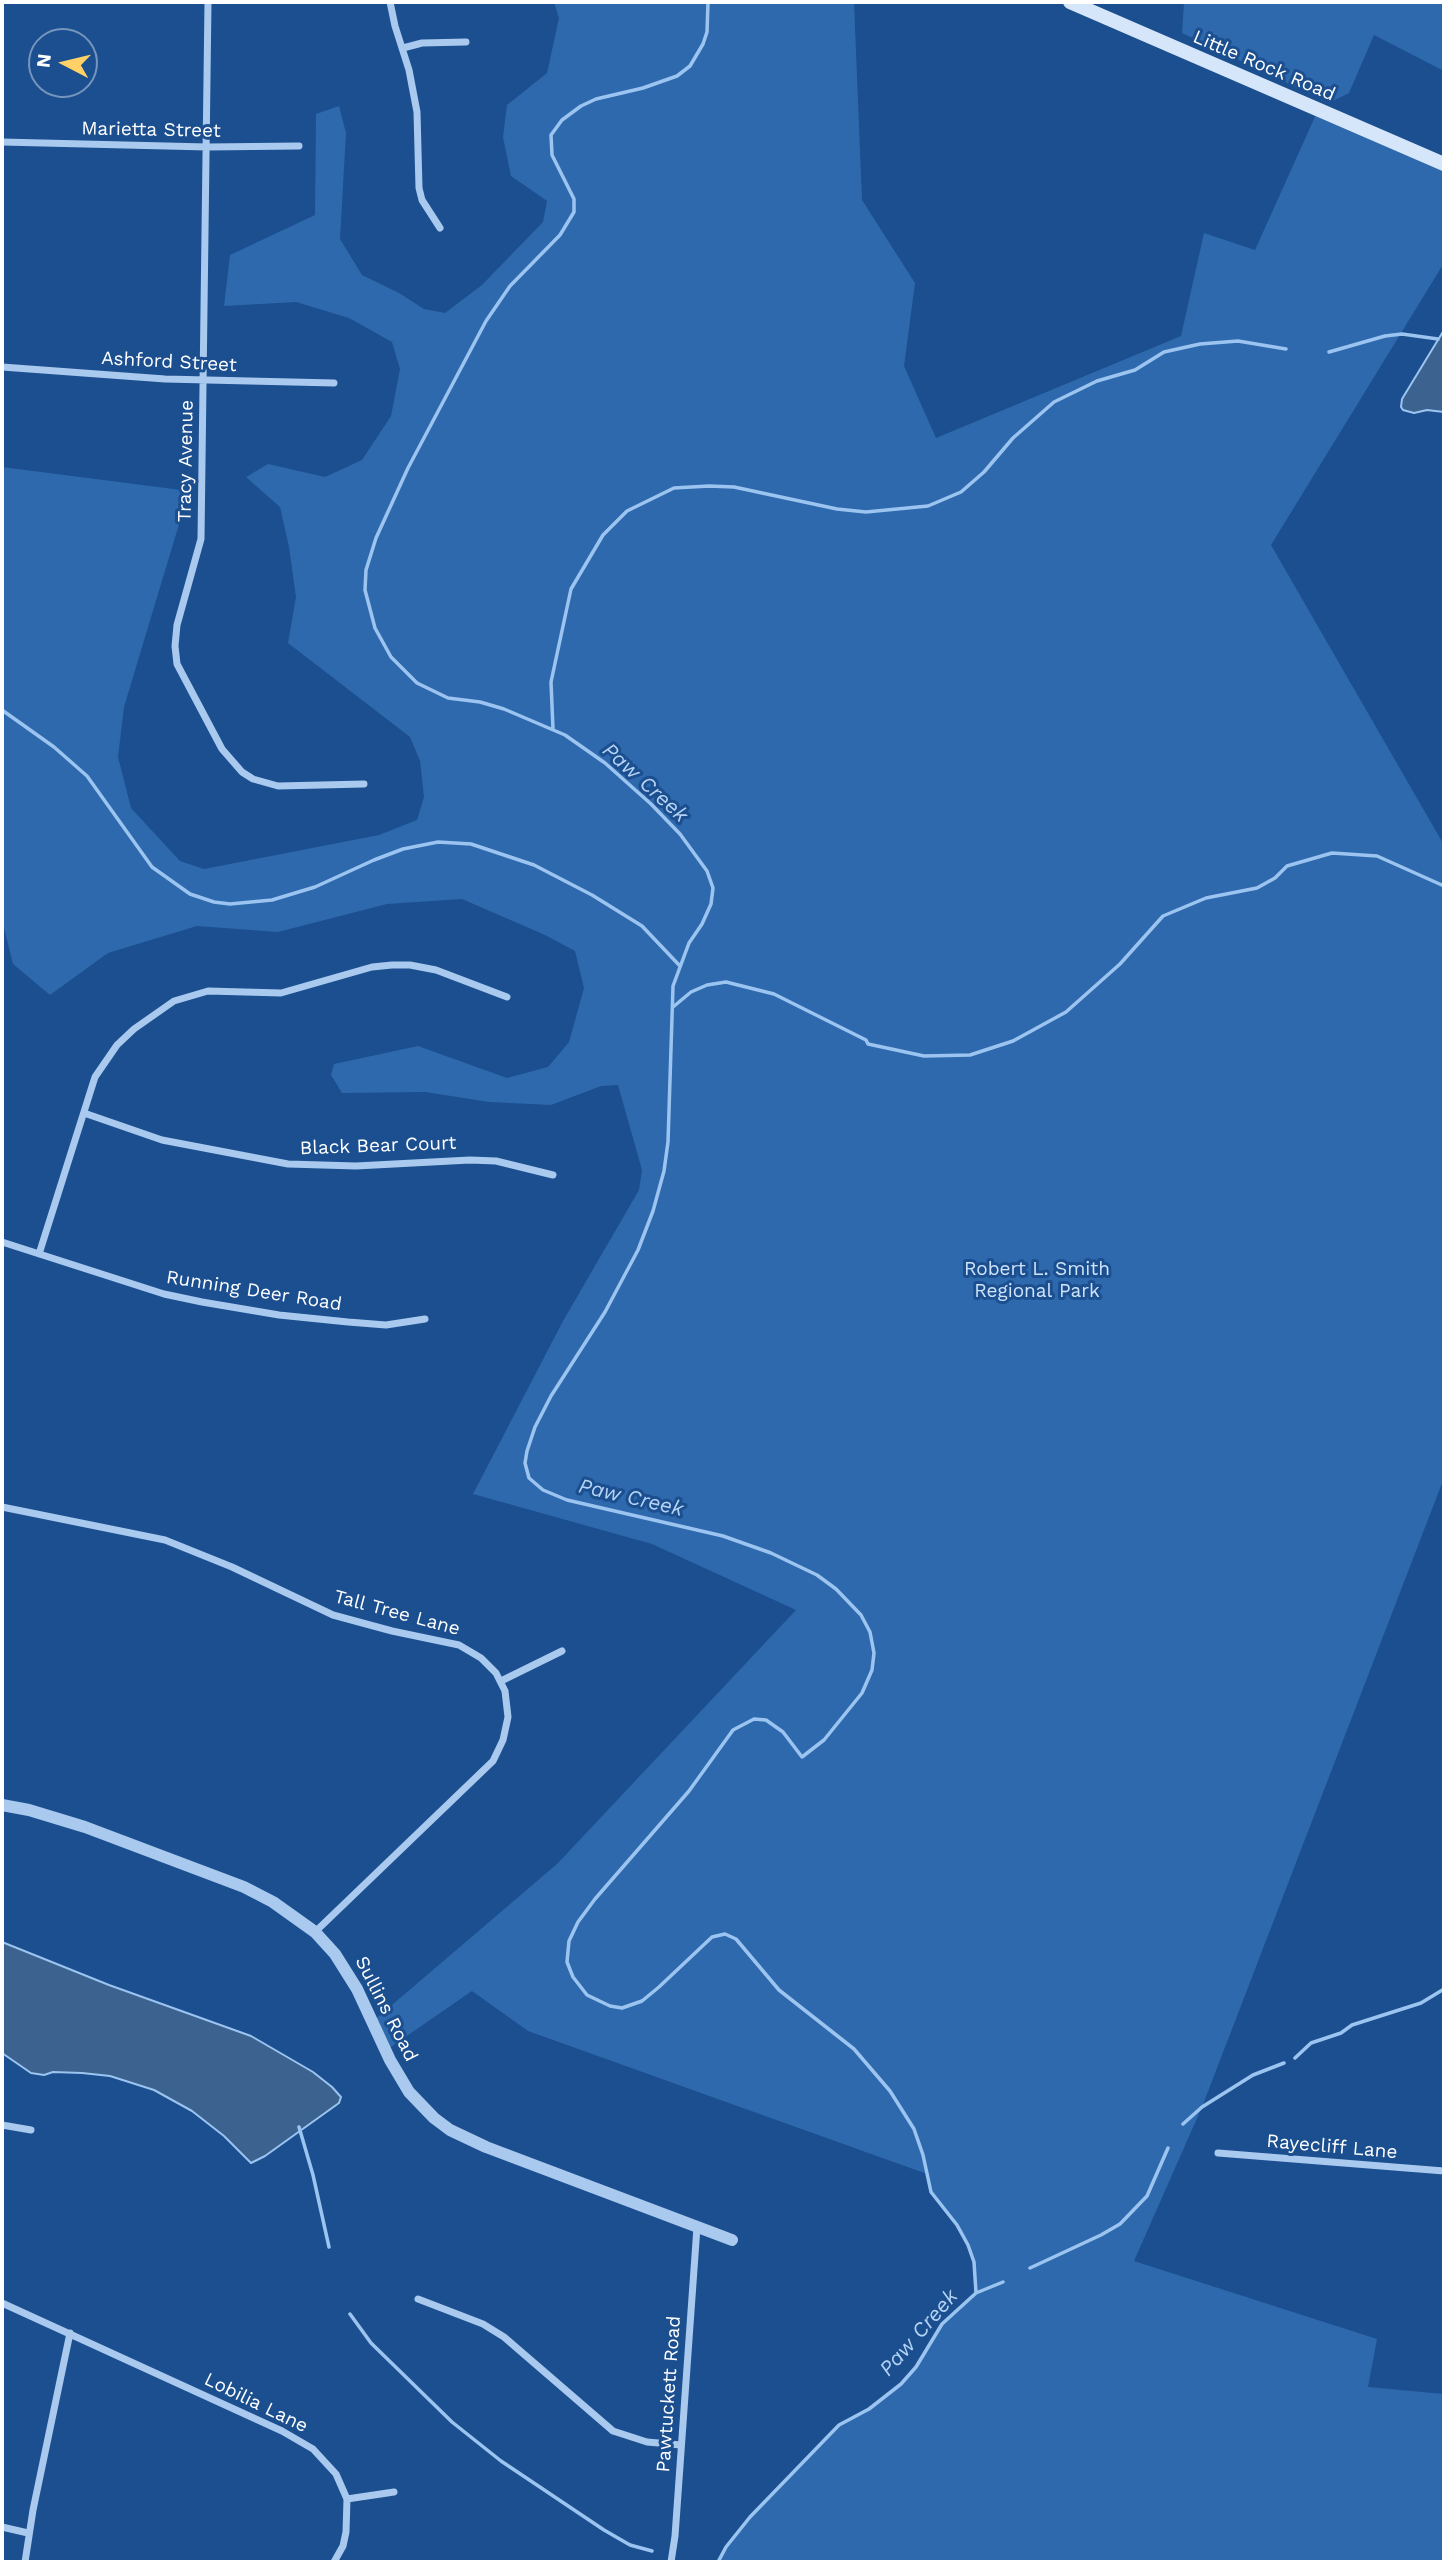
<!DOCTYPE html>
<style>
body{margin:0}
#map{position:relative;width:1446px;height:2564px;overflow:hidden;background:#1b4f8f;font-family:"Work Sans",sans-serif}
canvas{display:block}
.frame{position:absolute;inset:0;border:4px solid #fff;pointer-events:none}
.north{position:absolute;left:28px;top:28px;width:70px;height:70px;box-sizing:border-box;background:#1b4f8f;border:2px solid #7695bc;border-radius:50%;rotate:277deg;font-size:19px;font-weight:700;line-height:28px;text-align:center;color:#fff}
.north::after{content:'';display:block;margin:auto;width:24px;height:32px;background:#ffd166;clip-path:polygon(50% 0,100% 100%,50% 72%,0 100%)}
</style>
<div id="map">
<canvas width="1446" height="2564"></canvas>
<div class="frame"></div>
<div class="north">N</div>
</div>
<script>
const c = document.querySelector('canvas').getContext('2d');
c.lineJoin = 'round';
function fill(path, color) {
  c.fillStyle = color;
  c.fill(path, 'evenodd');
}
function toPath(rows) {
  const path = new Path2D();
  for (const r of rows) {
    path.moveTo(r[0], r[1]);
    for (let i = 2; i < r.length; i += 2) path.lineTo(r[i], r[i + 1]);
  }
  return path;
}
function strokePath(path, color, width, dash) {
  c.strokeStyle = color;
  c.lineWidth = width;
  c.lineCap = dash ? 'butt' : 'round';
  c.setLineDash(dash || []);
  c.stroke(path);
}
function label(font, color, halo, rows, align = 'center') {
  c.font = font + ' "Work Sans",sans-serif';
  c.lineWidth = 6;
  c.setLineDash([]);
  c.textBaseline = 'middle';
  c.strokeStyle = halo;
  c.fillStyle = color;
  for (const [text, x, y, turn = 0] of rows) {
    c.save();
    c.translate(x, y);
    c.rotate((+turn || 0) * Math.PI / 180);
    c.textAlign = isNaN(turn) ? turn : align;
    if (halo) c.strokeText(text, 0, 0);
    c.fillText(text, 0, 0);
    c.restore();
  }
}
const green = toPath([
 [554,2,854,2,862,200,915,283,904,366,936,438,1181,336,1204,233,1255,250,1318,110,1444,164,1444,263,1271,545,1444,845,1444,1478,1202,2107,1134,2261,1377,2339,1368,2387,1444,2394,1444,2562,718,2562,726,2547,750,2517,839,2425,869,2409,901,2384,916,2367,942,2324,976,2293,974,2262,968,2245,957,2225,931,2192,927,2174,528,2031,472,1991,385,2051,372,2022,557,1864,796,1610,652,1544,473,1494,563,1321,639,1190,642,1170,618,1085,601,1086,551,1105,489,1102,425,1092,342,1093,331,1075,334,1064,418,1046,507,1078,548,1067,569,1042,584,988,575,951,545,935,462,899,387,904,278,932,197,926,108,953,50,995,13,964,2,920,2,467,189,491,124,707,118,757,131,808,180,861,204,869,379,835,417,820,424,797,420,761,410,737,288,643,296,597,289,547,280,507,246,477,268,464,325,477,362,460,391,416,400,369,392,342,349,318,296,302,224,306,230,255,315,215,316,114,339,106,346,133,340,239,362,275,399,293,424,309,445,313,482,285,543,222,547,201,511,176,503,137,507,105,547,73,559,18],
 [1184,2,1444,2,1444,71,1374,35,1349,93,1329,103,1182,33]
]);
const water = toPath([
 [1444,330,1444,412,1427,410,1414,413,1403,410,1401,407,1402,399,1444,330],
 [2,1942,109,1985,251,2036,313,2072,332,2087,341,2097,339,2103,265,2156,251,2163,224,2136,192,2111,154,2090,110,2076,82,2073,53,2072,44,2075,31,2073,2,2053,2,1942]
]);
const stream = toPath([
 [708,2,707,32,703,44,690,66,677,76,643,88,596,99,581,106,562,120,551,135,552,155,574,199,574,212,560,235,510,286,486,321,408,468,376,538,366,570,365,590,375,628,391,657,417,683,448,698,480,702,504,709,565,735,605,763,651,804,680,834,707,871,713,888,711,904,702,924,689,943,673,986,668,1142,664,1171,653,1211,638,1250,605,1312,551,1396,535,1427,527,1451,525,1463,529,1478,543,1490,567,1500,723,1536,771,1553,817,1575,836,1589,861,1615,870,1632,874,1653,872,1670,862,1693,824,1740,802,1757,783,1732,766,1720,754,1719,733,1730,689,1791,595,1899,578,1922,569,1941,567,1962,573,1977,587,1995,610,2006,622,2008,642,2001,659,1987,712,1937,725,1934,736,1939,779,1990,854,2049,890,2091,914,2129,923,2155,931,2192,957,2225,968,2245,974,2262,976,2293],
 [1329,352,1385,336,1402,334,1438,339],
 [2,710,54,747,87,776,152,867,190,894,214,902,230,904,272,900,315,887,374,860,403,849,438,842,471,844,534,865,592,895,642,926,680,966],
 [553,729,551,682,571,589,603,535,627,511,674,488,709,486,734,487,837,509,866,512,928,506,961,492,984,472,1013,438,1054,402,1097,381,1135,370,1164,352,1200,344,1238,341,1286,349],
 [673,1007,691,992,707,985,726,982,774,994,866,1040,868,1044,924,1056,970,1055,1013,1041,1066,1012,1120,964,1163,916,1206,898,1257,888,1275,878,1287,866,1332,853,1377,856,1444,886],
 [1295,2058,1311,2043,1341,2033,1352,2025,1421,2003,1444,1989],
 [1183,2124,1202,2107,1253,2075,1284,2063],
 [299,2127,313,2175,329,2247],
 [1030,2268,1101,2235,1120,2224,1147,2196,1168,2148],
 [350,2314,371,2343,452,2422,501,2461,604,2530,630,2545,652,2551],
 [718,2562,726,2547,750,2517,839,2425,869,2409,901,2384,916,2367,942,2324,976,2293,1003,2282]
]);
const minor = toPath([
 [208,2,201,539,177,625,175,646,177,664,222,749,242,772,253,779,278,786,364,784],
 [390,2,395,26,409,70,417,112,419,188,422,200,440,228],
 [403,48,422,43,466,42],
 [2,142,207,147,299,146],
 [2,367,165,379,334,383],
 [84,1113,162,1140,288,1164,356,1166,470,1160,496,1161,553,1175],
 [2,1242,164,1294,202,1302,279,1315,348,1322,386,1325,425,1319],
 [39,1254,95,1077,117,1045,134,1029,174,1001,208,991,281,993,372,967,392,965,410,965,436,970,507,997],
 [2,1507,165,1540,232,1567,333,1615,392,1631,459,1645,481,1658,496,1673,505,1691,508,1717,503,1740,493,1761,315,1932],
 [501,1681,562,1651],
 [2,2125,31,2130],
 [1218,2153,1444,2171],
 [418,2299,483,2324,504,2337,613,2431,647,2442,681,2445],
 [2,2303,282,2431,313,2449,336,2474,347,2499,346,2532,343,2546,334,2562],
 [347,2499,394,2492],
 [2,2527,28,2533],
 [25,2562,33,2510,70,2333],
 [671,2562,675,2536,697,2227]
]);
const tertiary = toPath([
 [2,1805,29,1810,85,1827,244,1887,273,1902,315,1932,335,1954,357,1989,390,2060,409,2092,434,2118,450,2130,486,2147,732,2240]
]);
const secondary = toPath([
 [1070,2,1444,164]
]);
const streetNames = [
 ["Little Rock Road",1264,66,23],
 ["Marietta Street",151,130,1],
 ["Ashford Street",169,362,3],
 ["Tracy Avenue",186,461,-89],
 ["Black Bear Court",378,1146,-2],
 ["Running Deer Road",254,1291,9],
 ["Tall Tree Lane",397,1613,15],
 ["Sullins Road",386,2009,63],
 ["Rayecliff Lane",1332,2147,5],
 ["Pawtuckett Road",669,2394,-86],
 ["Lobilia Lane",256,2403,26]
];
const parkNames = [
 ["Robert L. Smith",1037,1269],
 ["Regional Park",1037,1291]
];
const waterNames = [
 ["Paw Creek",645,783,42],
 ["Paw Creek",631,1498,13],
 ["Paw Creek",919,2333,-49]
];
fill(green, '#2e69ad');
fill(water, '#3c6290');
strokePath(water, '#9cc4f0', 2);
strokePath(stream, '#9cc4f0', 3.5);
strokePath(minor, '#a9c9ee', 7);
strokePath(tertiary, '#a9c9ee', 12);
strokePath(secondary, '#d6e6fa', 14);
label('19px', '#fff', '#1b4f8f', streetNames);
label('19px', '#cfe3fa', '#1b4f8f', parkNames);
label('italic 21px', '#b5d3f5', '#1b4f8f', waterNames);
</script>
